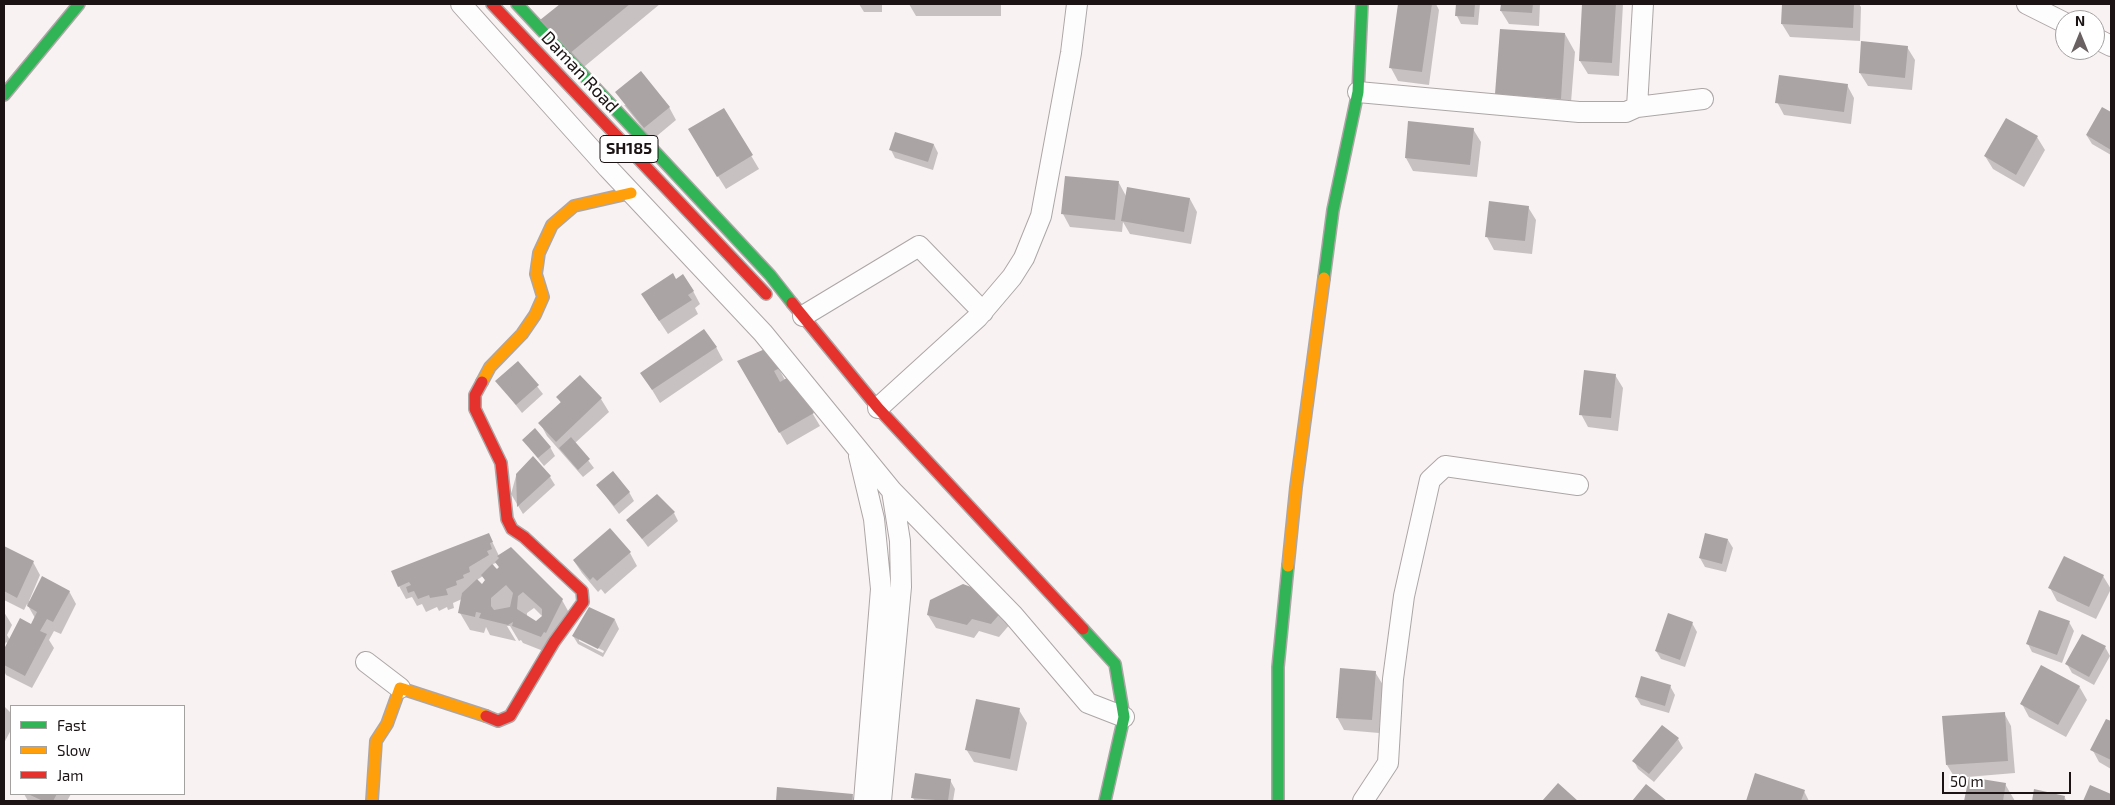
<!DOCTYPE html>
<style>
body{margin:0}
#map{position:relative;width:2115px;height:805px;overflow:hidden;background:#f9f2f3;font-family:"Exo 2",sans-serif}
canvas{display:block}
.frame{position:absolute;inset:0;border:5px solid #1b1314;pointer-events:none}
.legend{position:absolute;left:10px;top:705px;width:175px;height:90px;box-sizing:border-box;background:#fff;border:1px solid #a4a1a1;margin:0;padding:6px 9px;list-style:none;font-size:15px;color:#1b1314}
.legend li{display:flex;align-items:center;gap:10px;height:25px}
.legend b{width:25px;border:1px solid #a4a1a1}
.north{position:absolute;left:2055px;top:10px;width:50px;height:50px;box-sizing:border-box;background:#fff;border:1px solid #a4a1a1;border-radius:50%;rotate:0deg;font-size:14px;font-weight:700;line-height:20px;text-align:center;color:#1b1314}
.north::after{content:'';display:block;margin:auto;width:18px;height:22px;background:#696162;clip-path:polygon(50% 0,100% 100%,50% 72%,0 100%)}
.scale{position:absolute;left:1942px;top:772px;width:129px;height:22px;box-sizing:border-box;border:2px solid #1b1314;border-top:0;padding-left:6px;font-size:15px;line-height:18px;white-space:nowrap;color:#1b1314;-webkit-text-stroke:4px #fff;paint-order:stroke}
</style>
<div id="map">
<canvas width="2115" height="805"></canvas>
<div class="frame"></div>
<ul class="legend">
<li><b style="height:6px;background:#30b455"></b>Fast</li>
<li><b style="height:6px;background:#ff9f0a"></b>Slow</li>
<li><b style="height:6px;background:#e5322d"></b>Jam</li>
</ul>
<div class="north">N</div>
<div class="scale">50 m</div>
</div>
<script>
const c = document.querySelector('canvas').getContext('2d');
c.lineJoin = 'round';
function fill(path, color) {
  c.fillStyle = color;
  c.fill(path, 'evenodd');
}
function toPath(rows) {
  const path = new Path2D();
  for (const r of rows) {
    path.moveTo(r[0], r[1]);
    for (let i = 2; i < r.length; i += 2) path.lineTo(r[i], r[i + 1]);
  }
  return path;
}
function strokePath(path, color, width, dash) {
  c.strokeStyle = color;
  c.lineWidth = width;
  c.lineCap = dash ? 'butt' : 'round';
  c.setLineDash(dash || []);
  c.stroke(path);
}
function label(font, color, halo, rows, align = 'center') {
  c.font = font + ' "Exo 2",sans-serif';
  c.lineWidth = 5;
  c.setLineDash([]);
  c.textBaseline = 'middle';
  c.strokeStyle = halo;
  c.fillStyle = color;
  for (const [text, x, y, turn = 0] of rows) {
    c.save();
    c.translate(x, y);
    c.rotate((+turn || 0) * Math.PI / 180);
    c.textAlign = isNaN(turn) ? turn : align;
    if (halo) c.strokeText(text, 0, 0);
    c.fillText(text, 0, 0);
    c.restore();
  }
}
const shadow = toPath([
 [562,4,660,4,579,71,542,20],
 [859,4,882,4,882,12,864,12],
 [909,4,1001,4,1001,16,916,16],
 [1399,4,1436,4,1439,10,1429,85,1398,81,1391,68],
 [1457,4,1480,4,1478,25,1461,24,1457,16],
 [1502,4,1540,4,1539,26,1509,24,1501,11],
 [1583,4,1623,4,1619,76,1588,74,1580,61],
 [1784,4,1859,4,1861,7,1860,41,1790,37,1782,24],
 [1565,34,1575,52,1570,115,1507,111,1497,94],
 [1907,47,1915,60,1912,90,1868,86,1860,73],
 [1847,85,1854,98,1851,124,1784,115,1777,102],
 [624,105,669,107,676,120,652,140],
 [2103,108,2111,113,2111,155,2092,144,2087,136],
 [724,110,759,169,726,189,697,143],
 [1473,129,1481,142,1477,177,1413,171,1406,158],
 [2037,137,2045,150,2024,187,1993,169,1985,156],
 [934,145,938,153,933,170,895,158,891,150],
 [1119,183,1126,196,1190,199,1197,212,1191,244,1130,234,1123,222,1122,232,1070,227,1063,214],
 [1528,207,1536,220,1532,254,1494,250,1487,237],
 [676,280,693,291,700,304,695,308,698,314,668,334,650,307],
 [716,347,723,360,660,403,642,373],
 [773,358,785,380,791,377,820,426,787,445,739,362],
 [518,362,543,394,522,413,497,381],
 [1615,375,1623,388,1618,431,1588,427,1581,414],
 [580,376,601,399,609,412,575,443,594,468,583,477,547,436,540,423,561,403,558,398],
 [523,440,550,447,555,456,544,466],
 [516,476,550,477,555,485,523,514,511,494],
 [598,486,629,492,634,501,619,514],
 [674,513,678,521,648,547,628,520],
 [489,535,499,556,562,600,572,618,551,654,523,643,521,640,519,641,510,626,507,626,516,641,490,635,486,627,484,633,470,630,460,613,462,599,453,603,454,608,448,610,447,607,439,611,437,607,426,612,422,604,417,606,412,597,406,599,399,586],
 [496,563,500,568,496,570,493,564],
 [483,576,486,582,482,585,477,580],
 [534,608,543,617,536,623,527,617,527,613],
 [1728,540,1733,548,1726,572,1705,567,1700,558],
 [4,548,33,562,40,575,29,601,69,591,76,604,61,634,54,631,49,640,54,648,32,688,6,675,4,671,4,652,8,644,6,642,4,647,4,612,12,625,7,635,10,640,31,626,35,618,27,604,24,610,4,600],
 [630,553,637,566,605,594,601,589,598,592,582,573,574,561],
 [2103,576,2111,589,2096,619,2057,601,2050,588],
 [963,585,1011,623,999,637,979,631,974,638,936,628,928,615],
 [589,608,615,620,619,629,603,657,578,644,573,636],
 [579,638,604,651,603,653,579,641],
 [2069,622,2074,631,2062,663,2032,652,2028,644],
 [1692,623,1697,632,1685,667,1661,659,1656,651],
 [2105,647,2110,656,2094,685,2072,673,2067,664],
 [1375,672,1383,685,1379,733,1344,730,1337,717],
 [1670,686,1675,695,1669,713,1641,705,1636,697],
 [2079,686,2087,700,2066,737,2029,717,2022,704],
 [4,706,11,713,11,730,4,743],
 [1019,710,1027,723,1017,771,974,762,966,749],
 [2004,713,2011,726,2015,773,1955,778,1947,765],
 [2107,721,2111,723,2111,769,2099,762,2092,749],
 [1678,739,1683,748,1654,782,1638,769,1634,761],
 [1756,775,1804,791,1809,801,1747,801],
 [1970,778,2005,784,2015,801,1965,801],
 [950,780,955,789,953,801,915,801,913,798],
 [779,788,852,795,856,801,777,801],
 [2035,791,2064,797,2067,801,2033,801],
 [24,794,71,794,67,801,28,801]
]);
const building = toPath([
 [560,4,630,4,569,54,540,20],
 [1398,4,1432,4,1422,72,1389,68],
 [1456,4,1475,4,1474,17,1455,16],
 [1501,4,1533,4,1532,13,1500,11],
 [1582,4,1616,4,1612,63,1579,61],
 [1782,4,1854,4,1853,28,1781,24],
 [1500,29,1565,33,1561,99,1495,94],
 [1861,41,1908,46,1905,78,1859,73],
 [641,71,670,107,644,128,615,92],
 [1779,75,1848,84,1844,112,1775,103],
 [2102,107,2111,112,2111,150,2086,135],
 [724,108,753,155,717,177,688,129],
 [2006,118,2038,136,2016,175,1984,156],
 [1408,121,1474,128,1470,165,1405,158],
 [895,132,934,144,928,162,889,150],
 [1065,176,1119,181,1115,220,1061,214],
 [1127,187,1190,198,1184,232,1121,221],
 [1489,201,1529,206,1525,241,1485,237],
 [673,273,676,279,683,274,694,291,688,295,692,300,659,321,641,294],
 [704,329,717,347,652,390,640,373],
 [765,349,780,368,774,371,780,382,792,375,814,413,779,433,737,361],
 [518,361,539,385,516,405,495,381],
 [1584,370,1616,374,1611,418,1579,415],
 [580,375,602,398,556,442,538,423,561,402,556,397],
 [535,428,551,447,538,458,522,440],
 [571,437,590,459,578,470,559,448],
 [533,456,551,476,517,507,516,474],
 [613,471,630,492,614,506,596,485],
 [657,494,675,512,642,539,626,520],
 [610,528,631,552,597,581,593,577,590,580,573,560],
 [489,533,493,542,490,543,492,549,487,551,489,555,469,567,470,572,463,575,464,578,456,581,457,585,446,589,448,595,430,598,429,595,418,599,414,591,408,593,406,587,411,585,409,582,398,587,391,571],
 [1705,533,1728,539,1722,564,1699,558],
 [4,546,34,561,17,598,4,591],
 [511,547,563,599,546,633,544,632,541,637,512,626,513,622,508,625,479,618,481,613,476,612,475,617,458,613,462,593,477,579,482,584,485,580,481,575,492,564,497,569,499,567,495,562,499,558,497,556],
 [506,585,513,593,510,607,494,610,491,606,491,598],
 [523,592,542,609,542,616,536,621,517,609,518,596],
 [2064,556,2104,575,2089,607,2048,588],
 [42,576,70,591,53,622,47,619,40,631,47,634,25,676,4,665,4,649,20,618,31,624,37,612,27,606],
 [963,584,979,590,1004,609,991,624,972,619,967,625,927,615,930,600],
 [589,607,615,619,598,649,572,636],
 [2039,610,2070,621,2057,655,2026,644],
 [1668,613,1693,622,1680,660,1655,651],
 [2082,634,2106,646,2089,677,2065,664],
 [2041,665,2080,686,2058,725,2020,704],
 [1340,668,1376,671,1372,720,1336,718],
 [1641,676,1671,685,1665,706,1635,697],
 [976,699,1020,708,1010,759,965,750],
 [2005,712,2008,761,1946,765,1942,716],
 [2106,719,2111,721,2111,760,2090,750],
 [1662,725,1679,738,1649,774,1632,761],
 [915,773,951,779,948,801,911,798],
 [1755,773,1805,790,1801,801,1746,801],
 [1969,777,2006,783,2003,801,1964,801],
 [1558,783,1578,801,1542,801],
 [1646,784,1667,801,1632,801],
 [2090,785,2111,794,2111,801,2083,801],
 [777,787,853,794,852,801,776,801],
 [2034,789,2065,796,2064,801,2032,801],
 [28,794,57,794,53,801,43,801]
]);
const street = toPath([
 [461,4,608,168,763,333,892,491,1013,615,1088,703,1124,717],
 [2027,4,2065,23],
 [2095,38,2111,46],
 [1358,92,1579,112,1626,112,1637,107,1703,99],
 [1637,107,1643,4],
 [803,316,919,246,983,312],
 [878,408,978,317,1012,277,1024,258,1041,216,1071,53,1077,4],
 [859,456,874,519,881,589,864,801],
 [366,662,400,688],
 [881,801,901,587,900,541,892,491],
 [1363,801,1388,763,1393,679,1404,596,1430,480,1445,466,1578,485]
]);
const fast = toPath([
 [517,4,770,275,792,303],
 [4,95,79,4],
 [1324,278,1333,210,1358,92,1362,4],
 [1083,629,1115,664,1124,717,1105,801],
 [1278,801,1278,667,1288,566]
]);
const slow = toPath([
 [482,382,490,367,522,334,535,315,543,297,536,274,539,253,552,225,574,206,631,193],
 [1288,566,1296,487,1324,278],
 [372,801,376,741,387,724,400,688,486,716]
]);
const jam = toPath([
 [492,4,766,294],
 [792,303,878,408,1083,629],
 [482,382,475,395,475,409,501,463,507,519,512,529,524,537,582,591,583,602,554,642,510,716,498,721,486,716]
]);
const shields = [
 [629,149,58]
];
const shieldNames = [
 ["SH185",629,149]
];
const streetNames = [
 ["Daman Road",580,72,47]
];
fill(shadow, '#0003');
fill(building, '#aba4a5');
strokePath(street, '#ada6a7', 22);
strokePath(fast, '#ada6a7', 14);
strokePath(slow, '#ada6a7', 14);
strokePath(jam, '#ada6a7', 14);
strokePath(street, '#fefdfd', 20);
strokePath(fast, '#30b455', 11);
strokePath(slow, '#ff9f0a', 11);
strokePath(jam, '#e5322d', 11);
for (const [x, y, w] of shields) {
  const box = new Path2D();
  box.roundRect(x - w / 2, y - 13.5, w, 27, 4);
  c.fillStyle = '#fff';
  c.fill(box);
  strokePath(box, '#1b1314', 1);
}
label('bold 16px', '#1b1314', null, shieldNames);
label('18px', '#1b1314', '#fff', streetNames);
</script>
